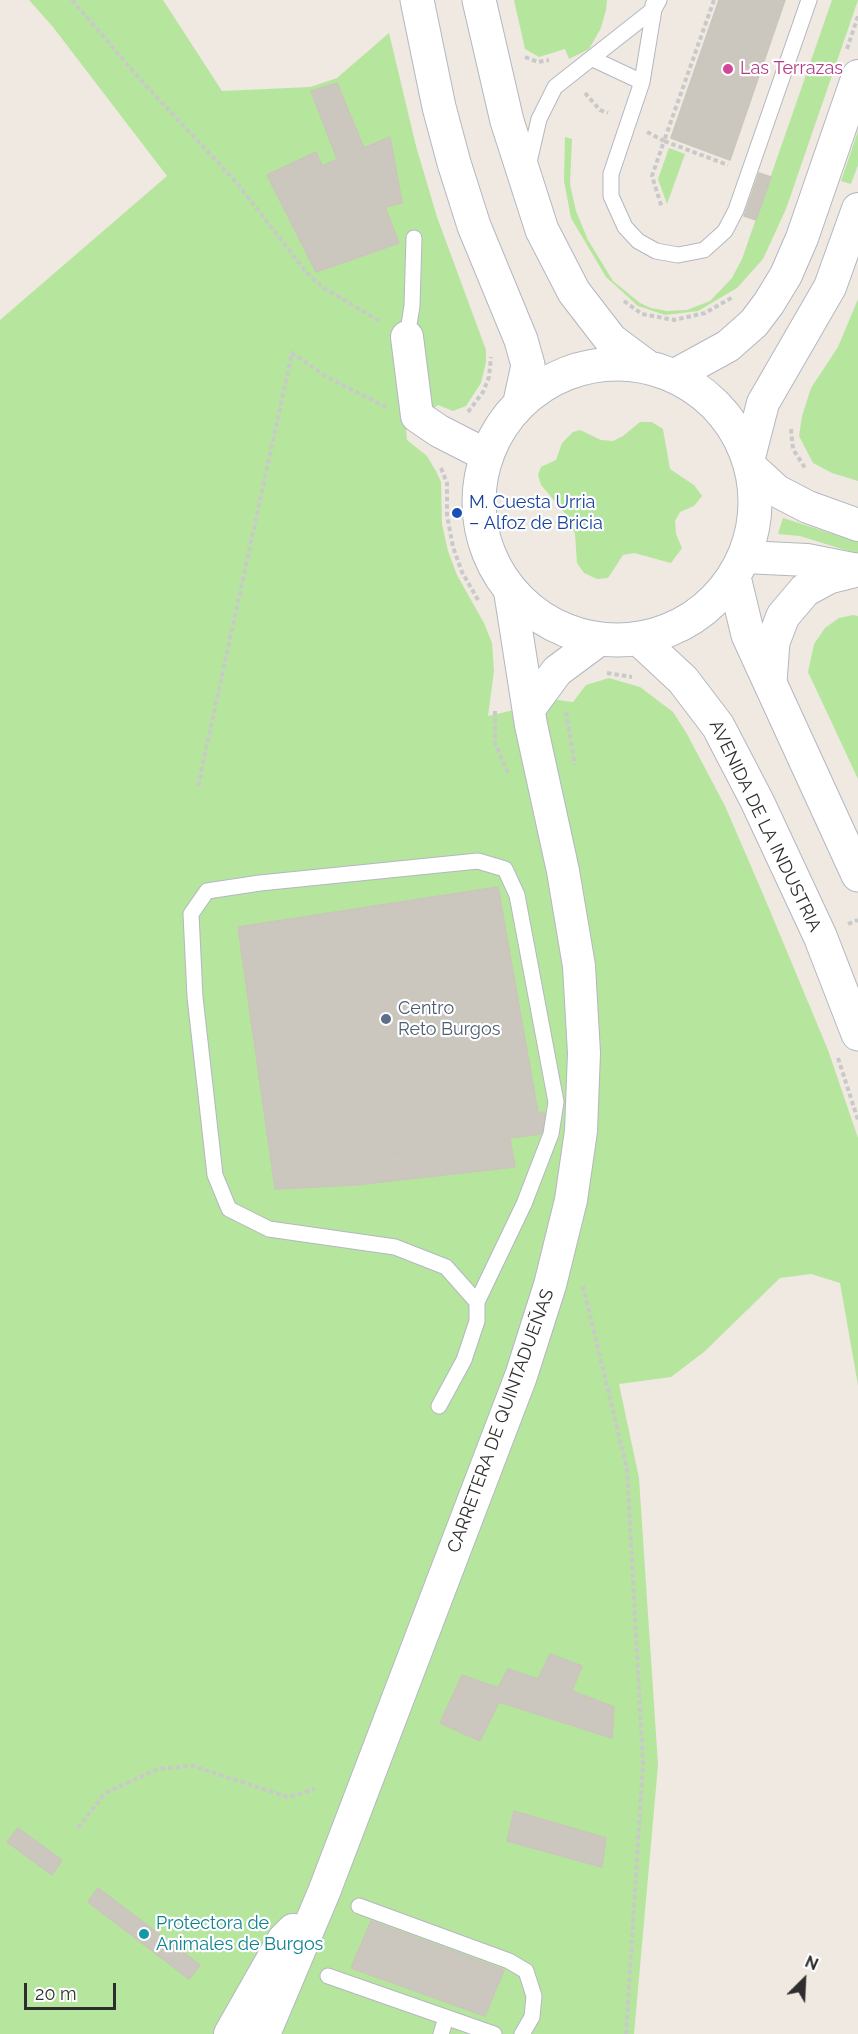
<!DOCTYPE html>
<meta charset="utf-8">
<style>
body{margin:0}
#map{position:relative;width:858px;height:2034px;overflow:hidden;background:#efe9e1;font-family:Raleway,sans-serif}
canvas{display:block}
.north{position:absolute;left:774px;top:1950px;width:60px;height:60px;-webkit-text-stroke:4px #fff;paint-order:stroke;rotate:24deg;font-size:16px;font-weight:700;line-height:24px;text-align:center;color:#2e2e2e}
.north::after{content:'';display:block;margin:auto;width:21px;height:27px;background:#2e2e2e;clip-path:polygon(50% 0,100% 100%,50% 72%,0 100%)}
.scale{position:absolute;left:24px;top:1983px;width:92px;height:27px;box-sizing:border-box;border:3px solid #2e2e2e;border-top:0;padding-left:8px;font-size:18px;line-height:21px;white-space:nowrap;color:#2e2e2e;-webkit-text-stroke:4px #fff;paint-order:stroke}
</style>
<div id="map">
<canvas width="858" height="2034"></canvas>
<div class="north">N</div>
<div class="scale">20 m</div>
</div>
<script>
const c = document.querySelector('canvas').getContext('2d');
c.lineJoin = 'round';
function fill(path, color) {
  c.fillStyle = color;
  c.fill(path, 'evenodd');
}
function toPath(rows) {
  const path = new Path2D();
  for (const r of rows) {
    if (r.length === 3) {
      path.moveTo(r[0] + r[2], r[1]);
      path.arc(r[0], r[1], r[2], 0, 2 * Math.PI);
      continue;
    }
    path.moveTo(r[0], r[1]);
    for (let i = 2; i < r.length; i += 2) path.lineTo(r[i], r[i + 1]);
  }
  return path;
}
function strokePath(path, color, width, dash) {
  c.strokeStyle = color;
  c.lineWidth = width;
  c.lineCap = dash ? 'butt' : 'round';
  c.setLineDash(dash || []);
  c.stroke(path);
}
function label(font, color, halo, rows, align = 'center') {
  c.font = font + ' Raleway,sans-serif';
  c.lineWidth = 4.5;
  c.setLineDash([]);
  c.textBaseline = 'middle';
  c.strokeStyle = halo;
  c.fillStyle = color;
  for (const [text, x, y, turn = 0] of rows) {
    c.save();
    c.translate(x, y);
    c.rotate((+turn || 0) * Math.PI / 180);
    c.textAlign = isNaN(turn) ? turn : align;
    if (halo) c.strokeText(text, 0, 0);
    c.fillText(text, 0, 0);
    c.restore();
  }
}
const green = toPath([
 [29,0,163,0,222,91,310,87,337,78,389,33,416,146,437,217,486,350,486,362,481,383,466,406,453,411,438,405,406,428,407,440,427,456,437,473,441,482,442,524,448,551,457,575,484,623,492,643,494,671,488,716,558,700,573,702,586,685,609,678,640,687,673,712,687,734,725,806,763,894,828,1050,858,1138,858,1385,840,1283,811,1274,780,1278,704,1352,671,1377,619,1384,639,1478,658,1765,634,2034,0,2034,0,320,167,176,53,27],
 [514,0,607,0,606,10,601,28,589,49,569,59,565,49,539,57,525,49],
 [832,0,858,0,786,209,763,259,737,288,698,311,665,315,638,306,606,277,571,218,564,181,565,137,572,139,570,184,576,211,588,240,613,281,640,303,651,308,667,311,687,310,710,301,732,278,742,259],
 [858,131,858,165,851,184,841,181],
 [669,148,685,154,667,204,658,179],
 [858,299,858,481,832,473,813,463,799,436,802,416,811,388,838,347],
 [640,422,652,422,663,429,670,469,694,485,702,496,694,506,680,512,675,521,676,534,682,548,671,563,634,553,623,555,608,578,597,579,584,573,577,563,575,534,568,517,541,485,538,475,541,467,556,460,562,443,573,432,580,430,601,440,613,441,623,436],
 [783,518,858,542,858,554,800,536,778,534],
 [853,615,858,616,858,779,808,672,814,644,825,628,839,618]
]);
const building = toPath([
 [719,0,785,0,730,160,671,138,719,0],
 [337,83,364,148,337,159,311,91,337,83],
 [390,137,402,203,385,207,399,243,316,272,267,175,316,152,322,166,390,137],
 [759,173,771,177,756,220,744,216,759,173],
 [498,887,538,1113,544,1112,548,1133,353,1159,355,1185,275,1189,238,927,498,887],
 [510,1138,515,1167,355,1185,353,1159,510,1138],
 [550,1654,582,1666,572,1691,614,1707,612,1738,499,1702,480,1741,440,1723,462,1675,498,1688,508,1669,538,1679,550,1654],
 [514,1811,606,1838,602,1867,507,1841,514,1811],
 [18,1828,62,1860,52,1875,7,1842,18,1828],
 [98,1888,200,1965,189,1979,88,1902,98,1888],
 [371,1921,504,1970,485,2016,351,1968,371,1921]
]);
const path = toPath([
 [72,0,139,78,236,182,307,273,324,288,381,322],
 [714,0,664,141,728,165],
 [847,49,858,16],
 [525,57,538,62,549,60],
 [585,93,600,110,608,113],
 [647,132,664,141,652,176,662,208],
 [624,301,642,314,674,320,705,313,733,297],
 [468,412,483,392,489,377,491,357],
 [791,429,793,449,805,468],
 [441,468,447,483,447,515,453,547,462,572,478,600],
 [607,673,632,677],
 [495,711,495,743,508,773],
 [566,712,575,765],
 [198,786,292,353,327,377,386,407],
 [848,924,858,920],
 [838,1058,858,1120],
 [583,1286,627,1469,643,1764,626,2034],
 [78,1828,105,1793,158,1769,193,1766,288,1797,315,1789]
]);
const lane = toPath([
 [659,0,654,9,642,82,611,174,611,196,625,227,638,241,656,251,678,255,704,250,725,231,736,210,809,0],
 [593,59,642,82],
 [529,162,539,119,555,87,654,9,653,5],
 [407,337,412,306,414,238],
 [439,1406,464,1360,477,1321,477,1302,524,1204,551,1134,556,1102,517,895,505,869,478,861,260,883,207,891,191,914,195,997,215,1175,229,1209,269,1229,395,1247,446,1267,477,1302],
 [359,1906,509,1961,526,1971,534,1996,532,2017,522,2034],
 [328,1976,494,2034],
 [441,2034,446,2018]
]);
const street = toPath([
 [407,337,417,416,439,431,486,455],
 [675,375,728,346,754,323,769,303,786,275,802,238,858,76],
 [749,457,763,403,830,287,858,209],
 [753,469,777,491,808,507,858,525],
 [745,557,807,560,858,570],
 [529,709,557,671,600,639],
 [230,2034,284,1939,293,1930],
 [264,2034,324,1892,521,1376,550,1285,571,1200,581,1131,584,1053,579,966,563,871,531,725,510,591]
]);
const secondary = toPath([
 [417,0,439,107,454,163,474,226,521,340,528,365,520,402],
 [479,0,507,121,542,230,574,292,611,340,646,366],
 [617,502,138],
 [734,577,748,635,858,875],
 [639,639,683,680,718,726,757,801,820,936,858,1034],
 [770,682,773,642,783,616,805,590,829,577,857,570]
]);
const markers = [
 [728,69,6,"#d1479c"],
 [457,513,6,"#1a4fb4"],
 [386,1019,6,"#5c6f8a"],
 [144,1934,6,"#0f9aa8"]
];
const hotelNames = [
 ["Las Terrazas",740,69]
];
const transitNames = [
 ["M. Cuesta Urria",469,503],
 ["– Alfoz de Bricia",469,524]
];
const streetNames = [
 ["AVENIDA DE LA INDUSTRIA",765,826,64],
 ["CARRETERA DE QUINTADUEÑAS",501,1421,-70]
];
const serviceNames = [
 ["Centro",398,1009],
 ["Reto Burgos",398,1030]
];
const cultureNames = [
 ["Protectora de",156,1924],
 ["Animales de Burgos",156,1945]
];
fill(green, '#b6e59e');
fill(building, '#cbc7bf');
strokePath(building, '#cbc5ba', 1.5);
strokePath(lane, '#b4b7c1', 17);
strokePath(street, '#b4b7c1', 34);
strokePath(secondary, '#b4b7c1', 35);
strokePath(path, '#c9c9c9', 4, [4.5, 3]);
strokePath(lane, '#fff', 15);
strokePath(street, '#fff', 32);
strokePath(secondary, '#fff', 33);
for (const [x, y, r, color] of markers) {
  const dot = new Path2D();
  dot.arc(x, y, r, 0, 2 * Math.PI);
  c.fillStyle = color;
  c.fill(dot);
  strokePath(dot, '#fff', 2);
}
label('18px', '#b23c85', '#fff', hotelNames, 'left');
label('18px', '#164399', '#fff', transitNames, 'left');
label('18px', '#2e2e2e', '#fff', streetNames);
label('18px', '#4e5e75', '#fff', serviceNames, 'left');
label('18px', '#0d838f', '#fff', cultureNames, 'left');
</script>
